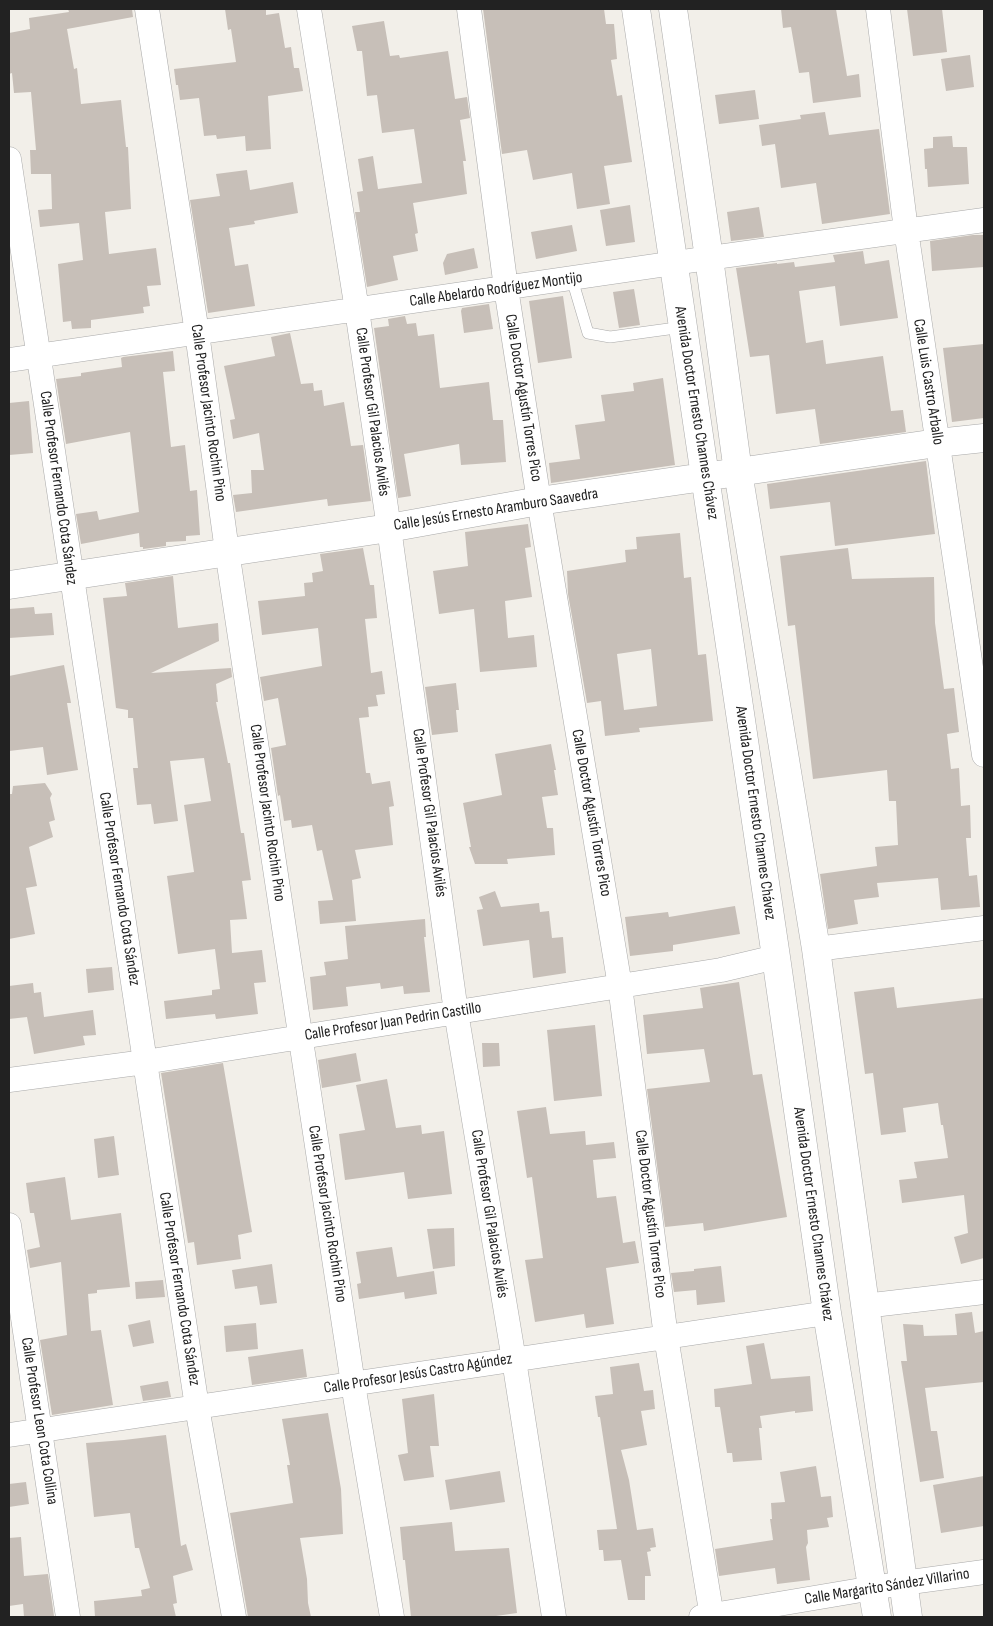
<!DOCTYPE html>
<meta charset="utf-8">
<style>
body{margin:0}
#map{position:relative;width:993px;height:1626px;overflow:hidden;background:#f2efe9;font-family:"Sofia Sans Condensed",sans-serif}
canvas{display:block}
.frame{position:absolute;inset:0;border:10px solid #222;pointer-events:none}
</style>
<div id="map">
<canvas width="993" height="1626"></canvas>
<div class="frame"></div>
</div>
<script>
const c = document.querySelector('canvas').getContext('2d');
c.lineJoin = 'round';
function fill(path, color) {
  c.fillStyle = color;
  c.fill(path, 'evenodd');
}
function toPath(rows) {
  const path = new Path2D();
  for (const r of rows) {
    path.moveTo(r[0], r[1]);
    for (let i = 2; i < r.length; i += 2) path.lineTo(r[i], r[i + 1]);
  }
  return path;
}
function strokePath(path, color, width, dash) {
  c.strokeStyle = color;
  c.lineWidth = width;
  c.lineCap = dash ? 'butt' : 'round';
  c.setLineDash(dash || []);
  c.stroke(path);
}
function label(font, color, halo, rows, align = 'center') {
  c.font = font + ' "Sofia Sans Condensed",sans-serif';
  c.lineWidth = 4;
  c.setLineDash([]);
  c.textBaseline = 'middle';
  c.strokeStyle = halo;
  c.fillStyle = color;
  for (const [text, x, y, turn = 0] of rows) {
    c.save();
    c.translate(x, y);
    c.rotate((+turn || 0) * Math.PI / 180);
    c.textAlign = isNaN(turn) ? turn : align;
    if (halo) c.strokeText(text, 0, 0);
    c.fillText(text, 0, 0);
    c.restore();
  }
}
const building = toPath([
 [68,9,132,9,133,17,67,29,74,69,77,68,81,104,121,100,126,147,128,147,131,209,105,212,109,254,156,248,161,285,147,286,150,306,143,307,144,313,91,320,91,328,72,329,71,321,63,322,58,264,83,260,79,223,40,227,38,210,52,209,51,174,31,174,30,150,36,150,31,92,14,93,12,73,9,74,9,33,30,29,29,18,69,12],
 [225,9,266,9,266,15,279,13,285,48,291,47,294,68,299,68,303,91,268,96,271,149,246,151,245,136,217,139,216,135,204,136,199,98,180,100,178,85,176,85,174,69,236,62,231,29,228,30],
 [483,9,604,9,606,24,614,24,617,59,611,60,617,96,622,95,632,162,604,166,610,204,577,209,572,173,533,180,527,150,502,154],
 [781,9,836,9,847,76,859,74,861,97,813,103,809,72,799,73,791,27,783,28],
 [907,9,942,9,947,52,913,56],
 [384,21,390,56,399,55,400,58,448,51,455,99,467,97,470,118,460,120,466,161,463,161,467,194,413,203,418,233,415,234,418,251,393,256,398,280,367,287,355,212,360,212,357,192,363,191,358,159,373,156,378,189,422,183,414,129,382,133,377,95,367,96,362,51,357,51,352,26],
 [970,55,974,87,946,91,941,59],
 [755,90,759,119,719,124,715,95],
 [825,112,829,135,879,129,890,214,822,224,816,183,781,188,775,144,762,146,759,125,801,119,800,115],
 [952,136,953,147,967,147,969,184,928,187,927,169,925,169,924,149,933,148,933,137],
 [247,170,250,190,293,182,298,213,254,221,255,224,229,228,235,266,248,264,255,306,208,313,190,200,220,196,216,174],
 [630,205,635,242,606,246,600,210],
 [759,207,764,237,731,241,727,212],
 [572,225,577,251,536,259,531,232],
 [973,235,984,235,984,267,932,271,930,241],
 [474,248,478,268,445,275,443,263,447,254],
 [863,251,865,264,889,260,898,318,840,326,835,286,799,291,806,343,823,340,826,364,883,356,891,411,903,410,906,432,820,444,815,409,776,414,769,355,750,357,736,268,777,263,777,264,794,262,795,267,835,262,833,255],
 [634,289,640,325,619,328,613,292],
 [563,296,572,358,538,363,529,301],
 [489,304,493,329,464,333,461,311,462,308],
 [405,316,407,324,416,323,418,336,434,334,440,388,489,382,493,420,503,420,506,462,461,465,459,444,404,454,411,496,398,498,374,328,389,326,388,319],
 [290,333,301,384,313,383,314,391,322,390,324,406,344,402,351,446,363,445,371,501,328,506,327,499,236,512,233,495,252,493,251,470,264,470,259,433,233,439,230,420,235,419,224,366,275,356,271,337],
 [984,344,984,418,952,422,943,348],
 [173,351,175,371,163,372,171,447,185,445,190,491,197,490,200,535,186,536,186,541,166,542,166,546,143,549,143,547,140,547,139,533,81,544,76,514,97,511,99,520,139,512,130,432,66,444,56,379,81,376,81,373,122,367,121,358,123,357],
 [663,378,675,465,551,483,549,463,580,459,575,425,605,421,601,395,634,391,633,383],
 [29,401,33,453,9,455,9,403],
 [926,461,935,534,835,546,830,502,770,509,767,484],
 [528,524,531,547,525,548,532,597,505,601,508,638,534,635,537,667,480,672,474,609,439,614,433,571,468,566,465,532],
 [680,533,684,578,691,577,698,655,706,654,713,721,639,728,640,732,605,736,601,701,587,703,568,594,567,571,626,562,625,550,637,549,636,537],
 [651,649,657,706,624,710,617,654],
 [363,548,370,585,374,585,377,618,365,619,371,673,382,671,385,694,376,695,378,706,368,707,369,717,359,718,366,773,370,773,372,784,390,781,394,806,389,807,393,845,355,850,361,878,352,880,356,921,320,924,318,901,333,900,322,850,317,851,312,825,292,828,291,820,284,821,280,795,278,796,271,748,286,745,278,698,264,701,260,677,322,666,318,628,262,635,258,601,305,596,304,583,313,582,312,573,323,571,320,554],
 [848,548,852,579,934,577,935,623,944,689,954,688,959,732,947,734,951,769,959,768,961,806,970,805,971,838,966,838,969,876,977,875,980,907,941,910,938,878,877,883,879,897,854,900,858,924,828,929,820,874,877,866,875,847,898,845,896,801,889,801,887,770,813,779,795,625,788,626,780,556],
 [173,576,178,628,218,623,219,641,151,673,231,668,232,677,216,684,218,702,216,702,228,763,230,763,241,833,244,833,251,880,242,881,247,919,230,920,232,953,262,950,266,982,254,983,258,1014,216,1019,215,1014,166,1019,164,1001,212,995,212,990,220,989,215,949,178,954,167,876,194,872,184,805,211,801,204,758,170,761,178,821,154,824,151,804,137,805,133,768,138,768,133,718,128,718,128,710,116,708,103,598,127,596,125,583],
 [34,607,35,614,52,613,54,635,9,638,9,609],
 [64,665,71,703,67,703,78,770,47,775,43,747,9,751,9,676],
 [456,683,459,710,456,710,458,732,432,735,425,687],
 [551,744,556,770,554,770,558,795,542,797,547,828,553,828,555,855,507,859,508,864,475,864,469,847,471,847,463,803,502,795,495,754],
 [45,783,52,794,50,798,55,820,49,822,53,837,29,847,37,886,26,888,35,934,9,939,9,794,12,794,13,786],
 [495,891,501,907,539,903,540,912,549,911,552,938,563,937,566,973,533,978,529,940,483,946,477,910,483,909,479,897],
 [735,906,740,934,673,945,673,951,630,956,625,917,668,912,669,917],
 [425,919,426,937,424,937,430,992,404,994,403,986,381,989,380,983,346,987,348,1006,313,1010,310,977,326,975,324,962,348,959,345,926],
 [112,967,114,990,88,993,86,969],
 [739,982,753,1075,762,1074,787,1217,704,1231,703,1223,665,1227,647,1089,710,1082,704,1049,647,1054,643,1015,703,1008,700,988],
 [33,983,34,993,41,992,44,1017,93,1010,96,1035,83,1036,85,1045,34,1054,27,1017,9,1019,9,986],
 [894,987,897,1008,984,998,984,1258,961,1264,954,1237,968,1233,964,1195,902,1203,899,1180,917,1178,914,1162,948,1158,943,1125,941,1125,938,1103,903,1108,906,1132,881,1135,873,1073,865,1074,854,992],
 [595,1025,602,1096,554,1101,547,1030],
 [482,1043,499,1043,500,1066,483,1067],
 [356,1053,361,1081,322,1088,318,1060],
 [223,1063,252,1232,238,1235,241,1259,197,1265,194,1242,188,1243,161,1073],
 [387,1079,396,1128,421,1125,422,1134,444,1131,452,1194,408,1199,404,1172,345,1180,339,1134,365,1130,356,1085],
 [546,1107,550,1134,585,1131,586,1145,614,1142,616,1158,593,1160,597,1198,616,1196,623,1243,635,1241,639,1263,606,1268,614,1324,586,1328,584,1314,535,1322,525,1260,543,1258,532,1177,527,1178,517,1111],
 [114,1136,119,1175,98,1178,94,1139],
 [65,1177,71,1220,121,1213,130,1287,97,1290,97,1293,88,1294,91,1331,101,1330,113,1405,52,1415,40,1340,67,1335,61,1262,30,1268,27,1250,40,1247,34,1213,30,1213,26,1183],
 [454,1228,455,1266,433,1269,427,1229],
 [392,1247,397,1277,434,1271,437,1294,405,1299,404,1292,359,1299,357,1284,361,1283,356,1252],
 [272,1264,277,1303,260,1305,257,1286,235,1289,232,1270],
 [721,1266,725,1302,697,1305,696,1290,674,1292,671,1273,694,1271,694,1269],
 [163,1280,165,1297,136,1299,135,1282],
 [972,1312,975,1333,984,1331,984,1382,925,1388,931,1431,937,1431,944,1478,920,1482,901,1361,907,1361,903,1324,923,1325,924,1336,957,1335,955,1314],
 [150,1320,154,1343,133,1347,128,1325],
 [256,1323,258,1349,226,1352,224,1326],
 [764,1343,771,1379,810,1376,813,1411,795,1413,795,1411,760,1416,762,1428,759,1428,762,1460,733,1462,732,1453,727,1453,720,1407,715,1407,714,1389,752,1384,746,1346],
 [303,1349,307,1377,252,1385,248,1357],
 [639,1363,644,1391,653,1390,655,1409,641,1411,647,1445,621,1450,629,1480,637,1530,653,1528,656,1547,650,1548,651,1551,647,1552,651,1576,645,1576,645,1600,628,1600,621,1560,604,1561,603,1550,599,1550,597,1530,617,1529,600,1417,598,1417,595,1396,613,1394,610,1367],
 [168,1381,171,1397,143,1401,140,1386],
 [434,1394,439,1446,430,1446,434,1477,404,1481,398,1455,408,1453,402,1399],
 [328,1413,341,1489,343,1534,300,1538,307,1579,308,1603,311,1617,248,1617,230,1513,293,1503,287,1465,290,1465,282,1419],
 [166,1435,181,1546,186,1544,193,1570,173,1576,177,1603,173,1604,176,1617,95,1617,94,1601,142,1596,141,1590,150,1588,139,1548,135,1548,130,1513,94,1517,86,1443,124,1440],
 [816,1466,821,1497,831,1496,833,1517,827,1518,829,1527,807,1530,808,1543,806,1547,810,1580,777,1584,775,1568,719,1576,715,1549,773,1540,770,1519,772,1519,771,1503,785,1502,780,1472],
 [500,1471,505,1502,450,1510,445,1480],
 [984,1476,984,1526,941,1533,933,1485],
 [26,1482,29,1504,9,1507,9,1484],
 [452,1522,455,1551,509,1548,517,1613,489,1617,411,1617,405,1560,403,1560,400,1527],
 [21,1537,24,1576,48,1574,54,1616,24,1617,23,1604,9,1606,9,1538]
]);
const service = toPath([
 [572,279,588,333,610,337,683,327]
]);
const minor = toPath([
 [147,9,197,333,227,551,353,1384,392,1617],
 [309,9,357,310,389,528,456,1012,514,1360,554,1617],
 [469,9,506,288,539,501,620,986,666,1337,712,1617],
 [878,9,906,230,984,755],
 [9,159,197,1407,234,1617],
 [9,360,709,258,984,220],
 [816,949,984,928],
 [9,1080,145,1062,620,986,721,970,776,957],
 [9,1225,68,1617],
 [864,1306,984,1292],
 [9,1435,827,1313],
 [701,1617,903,1583,984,1572]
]);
const tertiary = toPath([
 [636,9,776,957,827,1313,877,1617],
 [673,9,709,258,738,472,816,949,908,1617],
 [9,585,389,528,539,501,937,443,984,438]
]);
const streetNames = [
 ["Calle Abelardo Rodríguez Montijo",496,290,-8],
 ["Calle Luis Castro Arballo",928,382,81],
 ["Calle Doctor Agustín Torres Pico",523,398,81],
 ["Calle Profesor Gil Palacios Avilés",372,412,82],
 ["Calle Profesor Jacinto Rochin Pino",208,413,82],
 ["Avenida Doctor Ernesto Channes Chávez",696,413,81],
 ["Calle Profesor Fernando Cota Sández",58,488,82],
 ["Calle Jesús Ernesto Aramburo Saavedra",496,510,-9],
 ["Calle Profesor Jacinto Rochin Pino",267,813,82],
 ["Calle Profesor Gil Palacios Avilés",429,813,82],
 ["Calle Doctor Agustín Torres Pico",591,813,80],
 ["Avenida Doctor Ernesto Channes Chávez",755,813,82],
 ["Calle Profesor Fernando Cota Sández",119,889,81],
 ["Calle Profesor Juan Pedrin Castillo",393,1022,-9],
 ["Calle Profesor Jacinto Rochin Pino",327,1214,81],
 ["Calle Profesor Gil Palacios Avilés",489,1214,81],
 ["Calle Doctor Agustín Torres Pico",650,1214,83],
 ["Avenida Doctor Ernesto Channes Chávez",813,1214,82],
 ["Calle Profesor Fernando Cota Sández",179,1289,81],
 ["Calle Profesor Jesús Castro Agúndez",418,1374,-9],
 ["Calle Profesor Leon Cota Collina",39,1421,81],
 ["Calle Margarito Sández Villarino",887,1587,-9]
];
fill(building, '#c7bfb8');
strokePath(service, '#a9a9a9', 12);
strokePath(minor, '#a9a9a9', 25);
strokePath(tertiary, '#a9a9a9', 29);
strokePath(service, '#fff', 11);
strokePath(minor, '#fff', 24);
strokePath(tertiary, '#fff', 28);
label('16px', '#222', '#fff', streetNames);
</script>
